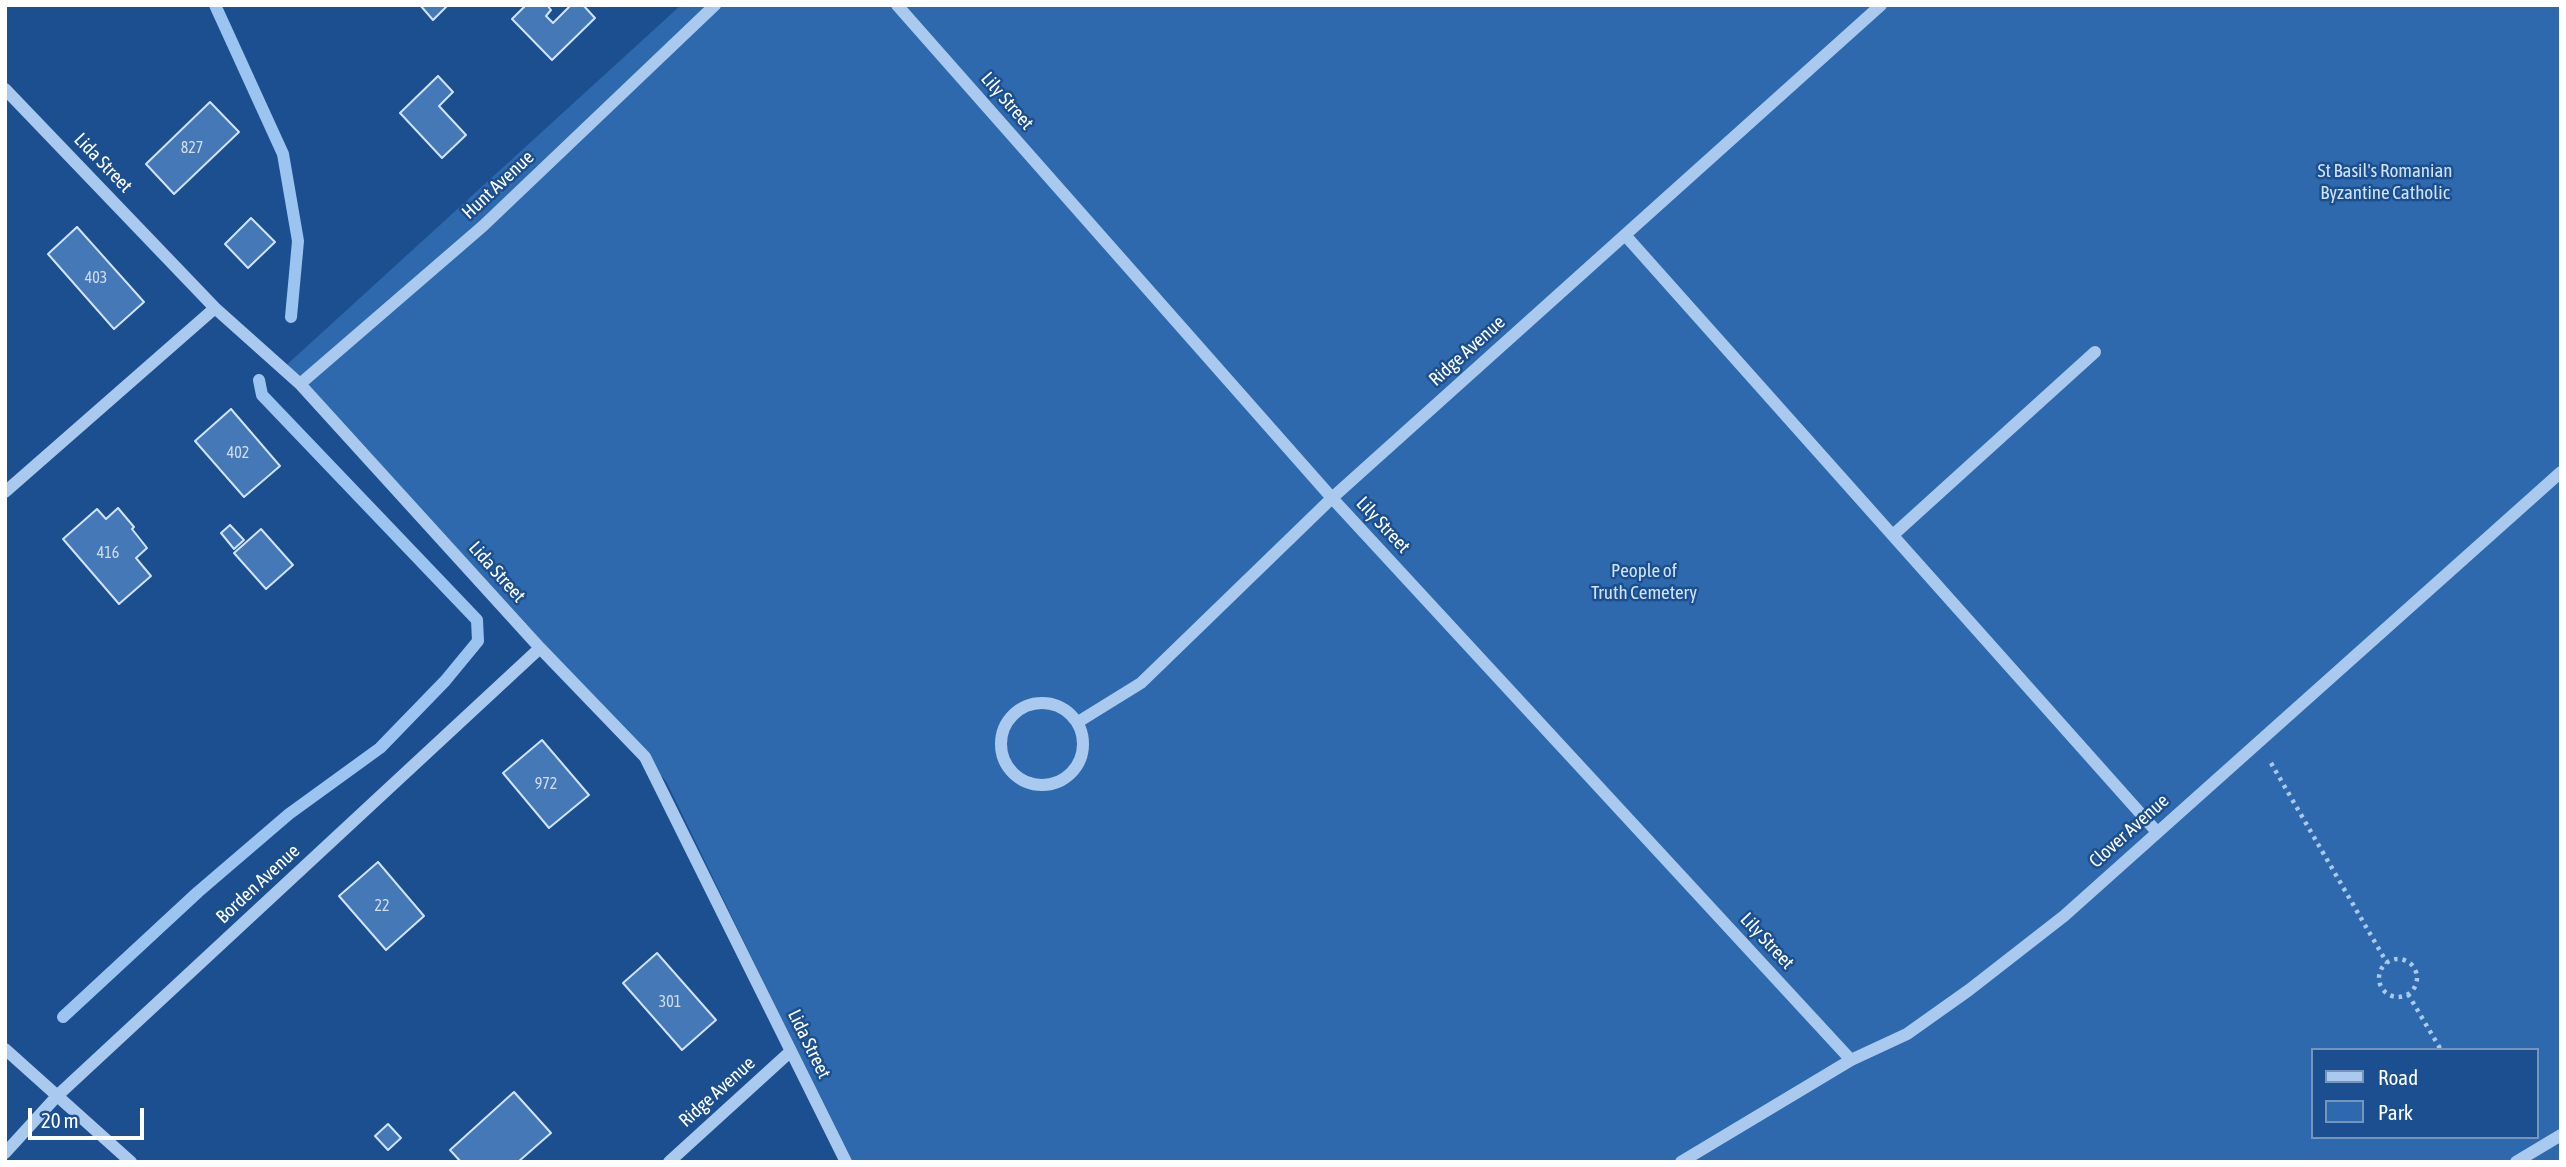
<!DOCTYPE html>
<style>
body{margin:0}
#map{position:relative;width:2566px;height:1167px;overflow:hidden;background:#1b4f8f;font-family:"Asap Condensed",sans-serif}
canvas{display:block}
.frame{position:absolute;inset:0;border:7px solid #fff;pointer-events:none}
.legend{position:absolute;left:2311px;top:1048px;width:228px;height:91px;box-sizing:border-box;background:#1b4f8f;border:2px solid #7695bc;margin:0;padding:9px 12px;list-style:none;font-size:21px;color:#fff}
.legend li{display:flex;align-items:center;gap:14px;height:35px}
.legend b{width:35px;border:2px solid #7695bc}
.scale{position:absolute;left:28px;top:1108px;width:116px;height:32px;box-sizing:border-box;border:4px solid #fff;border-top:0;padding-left:9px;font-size:21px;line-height:24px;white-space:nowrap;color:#fff;-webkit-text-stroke:5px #1b4f8f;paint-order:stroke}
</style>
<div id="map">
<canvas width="2566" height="1167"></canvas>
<div class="frame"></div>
<ul class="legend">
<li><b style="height:9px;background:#a9c9ee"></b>Road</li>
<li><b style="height:19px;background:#2e69ad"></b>Park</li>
</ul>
<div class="scale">20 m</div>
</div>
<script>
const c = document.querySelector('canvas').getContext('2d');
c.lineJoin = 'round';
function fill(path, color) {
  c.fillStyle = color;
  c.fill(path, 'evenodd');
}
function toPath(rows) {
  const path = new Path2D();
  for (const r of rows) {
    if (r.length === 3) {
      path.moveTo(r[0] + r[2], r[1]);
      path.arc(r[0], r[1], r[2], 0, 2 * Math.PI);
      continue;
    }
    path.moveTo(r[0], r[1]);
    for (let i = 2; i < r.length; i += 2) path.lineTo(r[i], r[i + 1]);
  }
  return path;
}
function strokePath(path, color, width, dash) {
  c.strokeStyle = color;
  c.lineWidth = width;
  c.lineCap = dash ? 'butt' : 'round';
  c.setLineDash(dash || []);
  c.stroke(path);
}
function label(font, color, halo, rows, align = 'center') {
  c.font = font + ' "Asap Condensed",sans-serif';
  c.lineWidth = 5;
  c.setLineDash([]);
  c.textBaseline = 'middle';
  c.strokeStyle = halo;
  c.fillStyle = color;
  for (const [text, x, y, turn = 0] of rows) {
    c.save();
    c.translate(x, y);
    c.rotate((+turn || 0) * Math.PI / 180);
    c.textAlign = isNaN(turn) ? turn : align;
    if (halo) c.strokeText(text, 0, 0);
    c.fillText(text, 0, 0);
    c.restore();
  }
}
const green = toPath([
 [681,5,2561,5,2561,1162,851,1162,666,781,281,370],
 [2312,1050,2536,1050,2536,1137,2312,1137]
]);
const stream = toPath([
 [215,5,283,154,298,241,291,317],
 [63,1017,198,892,289,814,380,748,445,681,478,641,477,620,262,395,259,380]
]);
const building = toPath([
 [420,5,448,5,433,20,420,5],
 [526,5,547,5,551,10,546,16,553,23,571,5,583,5,595,18,552,60,512,19,526,5],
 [438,76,453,92,439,106,466,135,442,158,400,113,438,76],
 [210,102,239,132,174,194,146,164,210,102],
 [251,218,275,242,248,268,225,244,251,218],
 [77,227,144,302,114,329,48,254,77,227],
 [231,409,280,466,244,497,195,441,231,409],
 [118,508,134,527,132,529,147,548,136,558,151,576,119,604,63,539,97,509,106,519,118,508],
 [230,525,244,540,234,549,221,533,230,525],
 [261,529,293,565,266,589,234,553,261,529],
 [542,740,589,795,549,828,503,773,542,740],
 [378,862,424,916,386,950,339,896,378,862],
 [657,953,716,1020,682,1050,623,983,657,953],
 [514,1092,551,1133,518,1162,461,1162,450,1150,514,1092],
 [388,1124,401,1138,388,1150,375,1136,388,1124]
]);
const path = toPath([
 [2271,763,2387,963],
 [2398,978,19],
 [2408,994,2441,1050]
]);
const minor = toPath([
 [897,5,1332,498,1851,1060],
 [5,89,215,308,300,384,540,648,645,757,846,1162],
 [1625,235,2157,832],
 [300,384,483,226,715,5],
 [5,492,215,308],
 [1893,535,2095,352],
 [1042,744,41],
 [1078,722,1141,683,1332,498,1881,5],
 [5,1049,131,1162],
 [5,1153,57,1096,540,648],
 [669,1162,791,1051],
 [1681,1162,1851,1060,1907,1034,1969,990,2064,916,2561,472],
 [2516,1162,2561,1135]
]);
const numberNames = [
 ["827",192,148],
 ["403",96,278],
 ["402",238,453],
 ["416",108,553],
 ["972",546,784],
 ["22",382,906],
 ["301",670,1002]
];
const streetNames = [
 ["Lily Street",1007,101,49],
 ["Lida Street",103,163,46],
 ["Hunt Avenue",498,185,-43],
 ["Ridge Avenue",1467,351,-42],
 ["Lily Street",1383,525,47],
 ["Lida Street",497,572,48],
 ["Clover Avenue",2129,831,-42],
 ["Borden Avenue",258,884,-43],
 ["Lily Street",1767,941,47],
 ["Lida Street",809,1044,64],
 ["Ridge Avenue",717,1092,-42]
];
const parkNames = [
 ["St Basil's Romanian",2385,171],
 ["Byzantine Catholic",2385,193],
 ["People of",1644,571],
 ["Truth Cemetery",1644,593]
];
fill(green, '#2e69ad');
strokePath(stream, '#9cc4f0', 12);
fill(building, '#4478b7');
strokePath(building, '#cfe3fa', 2);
strokePath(path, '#a9c9ee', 4.5, [3.5, 5]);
strokePath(minor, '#a9c9ee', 12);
label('16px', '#d0dded', null, numberNames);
label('19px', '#fff', '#1b4f8f', streetNames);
label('19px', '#cfe3fa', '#1b4f8f', parkNames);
</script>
